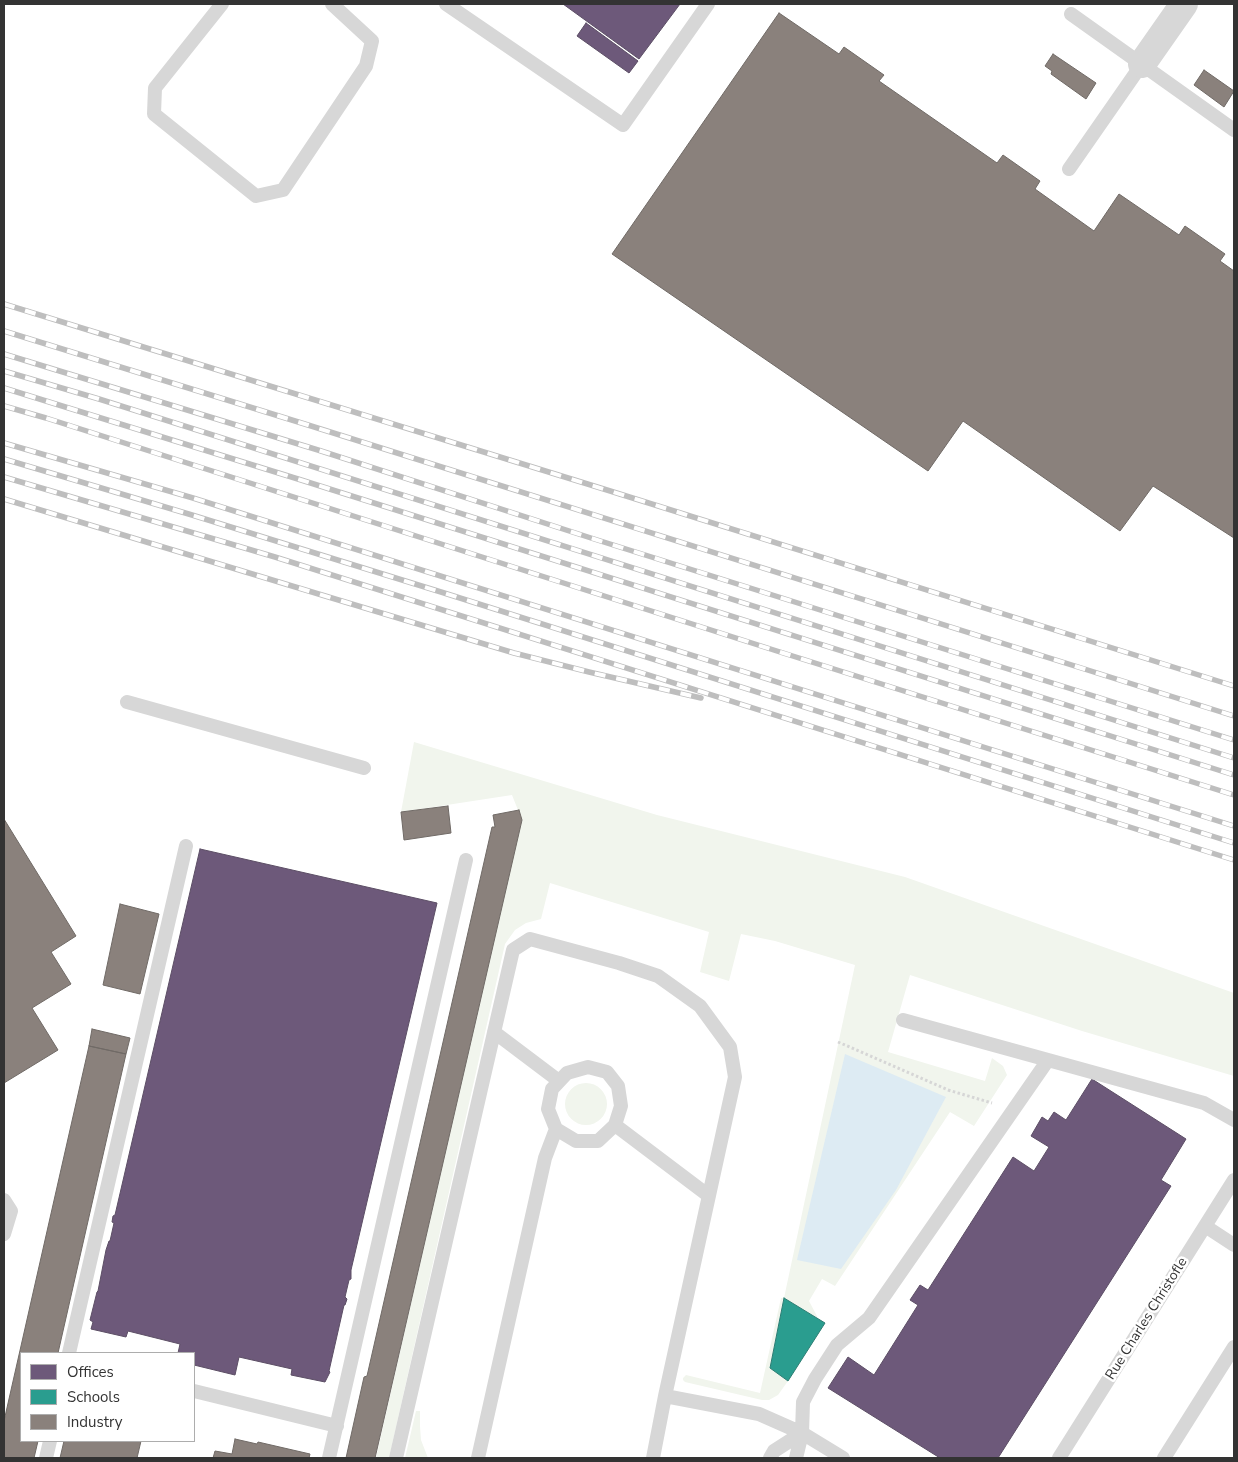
<!DOCTYPE html>
<style>
body{margin:0}
#map{position:relative;width:1238px;height:1462px;overflow:hidden;background:#fff;font-family:"Nunito Sans",sans-serif}
canvas{display:block}
.frame{position:absolute;inset:0;border:5px solid #333;pointer-events:none}
.legend{position:absolute;left:20px;top:1352px;width:175px;height:90px;box-sizing:border-box;background:#fff;border:1px solid #adadad;margin:0;padding:6px 9px;list-style:none;font-size:15px;color:#333}
.legend li{display:flex;align-items:center;gap:10px;height:25px}
.legend b{width:25px;border:1px solid #adadad}
</style>
<div id="map">
<canvas width="1238" height="1462"></canvas>
<div class="frame"></div>
<ul class="legend">
<li><b style="height:14px;background:#6d597a"></b>Offices</li>
<li><b style="height:14px;background:#2a9d8f"></b>Schools</li>
<li><b style="height:14px;background:#8a817c"></b>Industry</li>
</ul>
</div>
<script>
const c = document.querySelector('canvas').getContext('2d');
c.lineJoin = 'round';
function fill(path, color) {
  c.fillStyle = color;
  c.fill(path, 'evenodd');
}
function toPath(rows) {
  const path = new Path2D();
  for (const r of rows) {
    if (r.length === 3) {
      path.moveTo(r[0] + r[2], r[1]);
      path.arc(r[0], r[1], r[2], 0, 2 * Math.PI);
      continue;
    }
    path.moveTo(r[0], r[1]);
    for (let i = 2; i < r.length; i += 2) path.lineTo(r[i], r[i + 1]);
  }
  return path;
}
function strokePath(path, color, width, dash) {
  c.strokeStyle = color;
  c.lineWidth = width;
  c.lineCap = dash ? 'butt' : 'round';
  c.setLineDash(dash || []);
  c.stroke(path);
}
function label(font, color, halo, rows, align = 'center') {
  c.font = font + ' "Nunito Sans",sans-serif';
  c.lineWidth = 5;
  c.setLineDash([]);
  c.textBaseline = 'middle';
  c.strokeStyle = halo;
  c.fillStyle = color;
  for (const [text, x, y, turn = 0] of rows) {
    c.save();
    c.translate(x, y);
    c.rotate((+turn || 0) * Math.PI / 180);
    c.textAlign = isNaN(turn) ? turn : align;
    if (halo) c.strokeText(text, 0, 0);
    c.fillText(text, 0, 0);
    c.restore();
  }
}
const green = toPath([
 [414,742,657,815,905,877,1234,993,1234,1076,1082,1031,910,975,888,1052,985,1081,992,1058,1003,1066,1007,1075,974,1126,950,1112,835,1286,822,1279,809,1301,818,1318,783,1299,770,1368,788,1381,778,1395,769,1400,762,1400,685,1382,683,1380,683,1378,686,1375,760,1393,781,1298,784,1298,855,965,775,941,741,934,729,981,700,972,709,932,550,883,541,919,526,923,515,930,505,944,389,1458,376,1458,511,863,522,820,512,795,401,812],
 [586,1104,21],
 [416,1411,420,1411,420,1426,421,1440,428,1458,405,1458]
]);
const water = toPath([
 [845,1054,946,1097,896,1190,841,1269,797,1260]
]);
const offices = toPath([
 [563,4,680,4,639,59,563,4],
 [586,23,638,61,629,73,577,36,586,23],
 [200,849,437,903,351,1270,351,1279,349,1280,345,1297,347,1299,345,1305,344,1305,329,1371,330,1372,325,1382,291,1375,292,1369,239,1357,235,1375,194,1365,194,1353,178,1353,180,1344,128,1331,126,1337,91,1329,93,1322,90,1320,97,1292,98,1291,106,1250,109,1241,110,1241,114,1223,112,1222,113,1216,115,1215,200,849],
 [1092,1079,1186,1139,1161,1180,1171,1186,998,1458,940,1458,828,1388,848,1357,874,1375,918,1305,910,1300,920,1285,928,1290,1013,1157,1034,1171,1049,1147,1031,1136,1042,1117,1048,1121,1054,1112,1066,1120,1092,1079]
]);
const schools = toPath([
 [784,1298,825,1323,788,1381,770,1368,784,1298]
]);
const industry = toPath([
 [779,13,839,54,844,47,884,75,879,81,997,163,1003,155,1040,181,1035,189,1094,231,1119,194,1179,235,1185,226,1225,254,1220,261,1234,271,1234,538,1153,486,1120,531,963,421,928,471,612,254,779,13],
 [1053,54,1096,83,1086,99,1051,74,1052,71,1045,66,1053,54],
 [1204,70,1234,91,1224,107,1194,85,1204,70],
 [448,806,451,833,404,840,401,812,448,806],
 [519,810,522,820,375,1458,346,1458,364,1377,367,1376,492,827,495,827,493,815,519,810],
 [4,819,76,936,51,952,71,984,32,1008,58,1050,4,1083,4,819],
 [120,904,159,914,140,994,103,985,120,904],
 [92,1029,130,1038,126,1054,89,1046,92,1029],
 [89,1046,126,1054,58,1353,21,1353,21,1441,38,1441,34,1458,4,1458,4,1421,89,1046],
 [235,1439,257,1444,258,1442,310,1454,309,1458,213,1458,215,1451,232,1454,235,1439],
 [64,1441,141,1441,137,1458,60,1458,64,1441]
]);
const path = toPath([
 [838,1042,948,1090,992,1103]
]);
const service = toPath([
 [222,4,155,88,154,114,256,196,283,190,366,66,372,41,332,4],
 [446,4,623,125,708,4],
 [1071,14,1234,130],
 [1069,169,1142,64],
 [127,702,364,768],
 [903,1020,1204,1103,1234,1120],
 [494,1032,559,1081],
 [615,1125,709,1196],
 [4,1200,11,1211,4,1234],
 [1205,1226,1234,1245],
 [69,1353,186,846],
 [194,1391,337,1426],
 [665,1396,759,1414,802,1433,843,1458],
 [46,1458,50,1441],
 [329,1458,466,860],
 [396,1458,513,950,530,939,619,963,658,976,700,1006,730,1047,735,1077,665,1396,653,1458],
 [478,1458,545,1158,556,1129,548,1109,552,1089,567,1073,588,1067,607,1072,618,1086,621,1106,615,1125,598,1141,576,1141,556,1129],
 [770,1458,774,1451,802,1433],
 [796,1458,802,1433,803,1402,815,1379,837,1345,869,1318,1048,1060],
 [1059,1458,1234,1180],
 [1164,1458,1234,1347]
]);
const minor = toPath([
 [1142,64,1184,4]
]);
const rail = toPath([
 [4,304,607,490,1234,686],
 [4,331,308,425,1234,716],
 [4,354,318,450,591,538,1234,740],
 [4,371,99,399,1234,758],
 [4,388,298,479,1234,775],
 [4,406,46,418,780,652,1234,795],
 [4,443,193,498,1234,826],
 [4,459,192,515,441,592,1234,843],
 [4,477,275,557,1234,860],
 [4,499,514,653,589,672,701,698]
]);
const streetNames = [
 ["Rue Charles Christofle",1147,1319,-58]
];
fill(green, '#f1f5ed');
fill(water, '#ddebf3');
fill(offices, '#6d597a');
strokePath(offices, '#5c4e65', 1);
fill(schools, '#2a9d8f');
strokePath(schools, '#2d7d73', 1);
fill(industry, '#8a817c');
strokePath(industry, '#706a66', 1);
strokePath(path, '#d6d6d6', 3, [2.5, 2.5]);
strokePath(service, '#d7d7d7', 14);
strokePath(minor, '#d7d7d7', 28);
strokePath(rail, '#bebebe', 5.5);
strokePath(rail, '#fff', 4, [11]);
label('14px', '#333', '#fff', streetNames);
</script>
